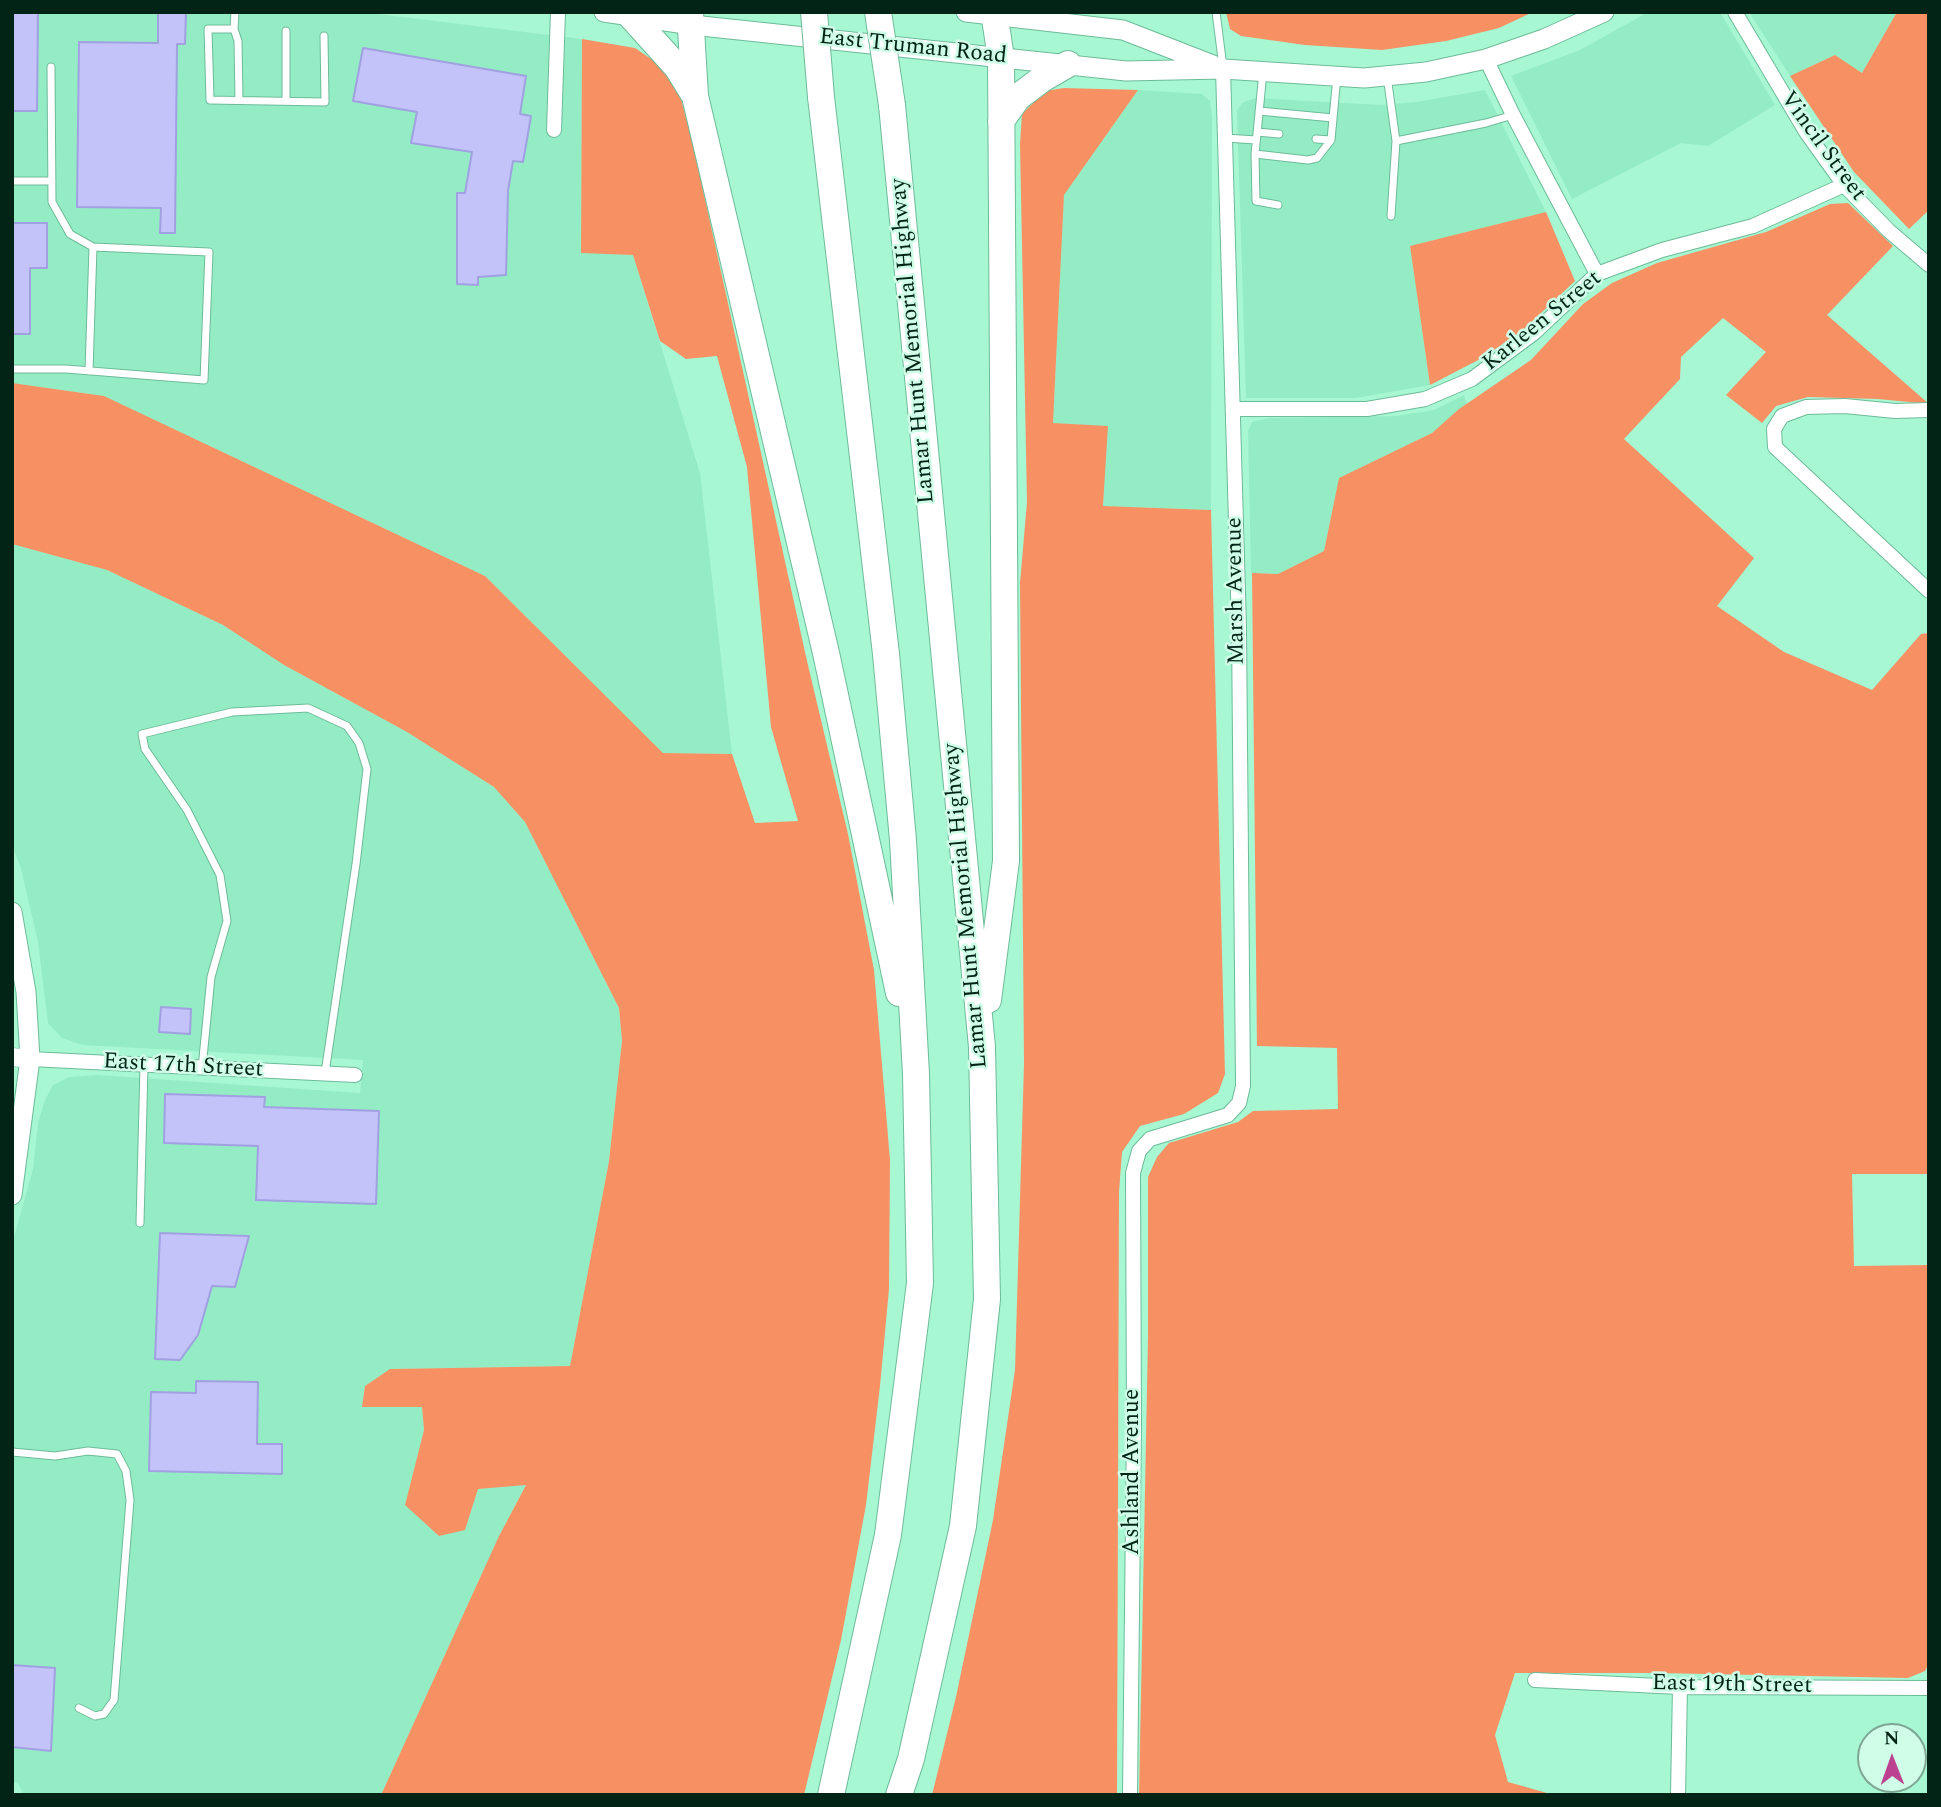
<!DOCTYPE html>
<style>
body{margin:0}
#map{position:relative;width:1941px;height:1807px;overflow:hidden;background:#a8f7d3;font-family:Spectral,serif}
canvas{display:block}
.frame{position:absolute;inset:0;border:14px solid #022417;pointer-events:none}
.north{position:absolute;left:1857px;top:1723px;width:70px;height:70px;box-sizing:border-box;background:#cffde7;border:2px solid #7da694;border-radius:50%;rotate:359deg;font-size:19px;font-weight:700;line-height:28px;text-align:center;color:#022417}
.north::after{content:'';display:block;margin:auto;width:24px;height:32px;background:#bc4191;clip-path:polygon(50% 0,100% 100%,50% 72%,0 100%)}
</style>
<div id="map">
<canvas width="1941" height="1807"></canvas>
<div class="frame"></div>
<div class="north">N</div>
</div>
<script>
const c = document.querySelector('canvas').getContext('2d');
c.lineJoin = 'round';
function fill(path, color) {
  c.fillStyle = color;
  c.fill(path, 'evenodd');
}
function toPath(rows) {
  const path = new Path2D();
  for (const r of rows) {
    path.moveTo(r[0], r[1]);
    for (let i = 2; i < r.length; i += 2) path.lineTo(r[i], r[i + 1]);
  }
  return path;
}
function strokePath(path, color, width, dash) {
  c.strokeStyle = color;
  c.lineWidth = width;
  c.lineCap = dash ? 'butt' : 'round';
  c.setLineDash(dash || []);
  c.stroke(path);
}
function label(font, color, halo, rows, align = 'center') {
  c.font = font + ' Spectral,serif';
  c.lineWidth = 5;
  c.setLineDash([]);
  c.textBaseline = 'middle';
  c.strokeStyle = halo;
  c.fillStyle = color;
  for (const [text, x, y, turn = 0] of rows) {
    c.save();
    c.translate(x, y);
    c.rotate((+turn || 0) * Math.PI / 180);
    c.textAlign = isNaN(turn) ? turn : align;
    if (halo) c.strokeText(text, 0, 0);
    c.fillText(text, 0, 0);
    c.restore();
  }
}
const built = toPath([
 [12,12,362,12,582,39,581,252,633,255,700,473,732,754,663,753,485,576,104,396,12,383],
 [1648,12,1720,12,1775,105,1708,146,1681,143,1572,199,1511,76,1580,50],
 [1749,12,1897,12,1862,73,1835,55,1790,76],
 [1138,90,1202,94,1210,101,1212,117,1211,510,1103,506,1107,427,1053,423,1064,195],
 [1485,90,1546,212,1410,246,1430,385,1356,398,1246,398,1237,111,1242,103,1255,98,1381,105,1416,102],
 [1464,395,1467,404,1432,433,1339,478,1324,551,1278,574,1251,573,1248,431,1252,422,1270,418,1396,416,1434,410],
 [12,544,107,570,223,625,284,665,407,732,494,787,525,822,619,1008,622,1041,609,1161,570,1366,390,1369,365,1386,362,1407,422,1407,424,1430,405,1505,465,1530,478,1489,526,1484,499,1536,381,1795,24,1795,18,1783,12,1781,12,1244,33,1169,38,1123,45,1100,53,1085,69,1077,97,1075,360,1093,363,1060,82,1045,62,1038,48,1023,38,942,21,869,12,845]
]);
const green = toPath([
 [1226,12,1533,12,1499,28,1446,41,1382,50,1305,45,1241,36,1230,29],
 [1897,12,1929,12,1929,210,1909,229,1854,172,1790,76,1835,55,1862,73],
 [582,39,635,48,663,67,679,91,693,145,807,661,848,834,874,970,890,1160,889,1289,880,1386,866,1505,841,1640,804,1795,381,1795,499,1536,526,1485,478,1489,465,1530,439,1536,405,1505,424,1430,422,1407,362,1407,365,1386,390,1369,570,1366,609,1161,622,1041,619,1008,525,822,494,787,407,732,284,665,223,625,107,570,12,544,12,383,104,396,485,576,663,753,732,754,755,823,798,821,771,727,747,467,717,356,686,359,660,341,633,255,581,253],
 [1064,88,1138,90,1064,195,1053,423,1108,426,1103,506,1211,510,1225,1074,1218,1093,1184,1114,1140,1126,1122,1152,1119,1192,1117,1795,932,1795,956,1697,993,1520,1015,1370,1024,1063,1020,583,1027,502,1020,144,1022,114,1045,91],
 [1848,203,1893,246,1827,315,1929,404,1878,399,1808,397,1776,406,1762,423,1726,395,1766,352,1723,318,1681,357,1680,379,1624,439,1754,558,1717,606,1784,652,1872,690,1921,634,1929,633,1929,1174,1852,1174,1854,1266,1929,1265,1929,1663,1925,1671,1908,1678,1657,1673,1515,1673,1495,1735,1508,1782,1554,1795,1139,1795,1148,1338,1148,1177,1157,1157,1169,1143,1238,1122,1253,1111,1338,1109,1337,1048,1257,1046,1252,573,1278,574,1324,551,1339,478,1432,433,1459,409,1531,360,1583,304,1612,283,1657,263,1766,232,1830,204],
 [1546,212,1575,281,1524,329,1484,357,1430,385,1410,246]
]);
const building = toPath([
 [12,12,38,12,37,111,12,111,12,12],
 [158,12,186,12,185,44,177,44,175,233,160,233,161,208,77,207,79,42,158,43,158,12],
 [363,48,526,76,520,114,531,116,523,162,513,161,508,191,506,275,478,277,478,285,457,284,457,193,465,193,472,152,411,143,417,112,353,101,363,48],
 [12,223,47,223,47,268,30,268,30,334,12,334,12,223],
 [161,1007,191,1009,190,1034,159,1032,161,1007],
 [165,1094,265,1097,264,1107,379,1111,376,1204,256,1200,258,1146,164,1143,165,1094],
 [160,1233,249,1236,235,1287,212,1286,198,1335,180,1360,155,1359,160,1233],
 [196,1381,258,1382,257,1444,282,1444,282,1474,149,1471,151,1392,196,1393,196,1381],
 [12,1665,55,1668,51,1751,12,1747,12,1665]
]);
const service = toPath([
 [235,12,234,29,208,29,210,100,325,102,324,36],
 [1216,12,1223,67],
 [234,29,238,41,239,100],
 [286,31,286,100],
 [1263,72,1255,154,1256,201,1278,205],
 [1387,76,1396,141,1391,216],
 [1259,111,1333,118],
 [1257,132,1279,134],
 [1225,138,1256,140],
 [1316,139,1331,140],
 [1396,141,1486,123,1513,115],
 [1255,154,1308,160,1317,158,1331,140,1337,76],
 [12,181,52,181],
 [12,369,66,369,204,380,209,252,93,247,70,234,52,202,51,67],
 [89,371,93,247],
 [202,1068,211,977,227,921,220,875,187,810,145,749,142,734,232,712,308,708,347,726,359,743,367,769,356,864,325,1073],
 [140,1223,144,1066],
 [12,1452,55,1456,88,1451,117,1454,126,1471,130,1500,114,1700,104,1714,95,1716,79,1708]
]);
const minor = toPath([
 [1735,12,1806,132,1844,185,1889,231,1929,265],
 [1486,59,1513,115,1597,274],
 [554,130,558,12],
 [1233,409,1367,409,1425,399,1472,379,1534,333,1597,274,1662,250,1753,226,1844,185],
 [1929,410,1895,411,1845,406,1806,407,1782,416,1774,429,1775,447,1929,591],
 [30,1059,355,1075],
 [1535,1680,1680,1687,1929,1688],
 [1130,1795,1134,1424,1133,1173,1139,1151,1150,1139,1228,1115,1239,1103,1243,1086,1239,628,1223,69],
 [1678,1795,1680,1687]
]);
const tertiary = toPath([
 [12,1057,30,1059]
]);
const secondary = toPath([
 [604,12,692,25,1126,71,1223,69,1364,78,1426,72,1486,59,1544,39,1604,12],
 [966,12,1123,30,1213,65],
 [12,912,26,992,30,1059,12,1195]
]);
const motorway = toPath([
 [690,12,695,96,826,653,899,993],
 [631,16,677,67,693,93],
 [821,97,886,654,903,840,916,1074,920,1283,888,1535,831,1795],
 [892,105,982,1047,987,1299,963,1526,911,1759,899,1795],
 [1001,121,1018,97,1042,79,1068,64],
 [988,1000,1006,861,1001,58,994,12]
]);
const motorwayBridge = toPath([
 [814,12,821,97],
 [878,12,892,105]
]);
const streetNames = [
 ["East Truman Road",913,48,6],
 ["Vincil Street",1822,147,54],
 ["Karleen Street",1543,322,-39],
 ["Lamar Hunt Memorial Highway",914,341,-95],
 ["Marsh Avenue",1237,591,-91],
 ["Lamar Hunt Memorial Highway",967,906,-95],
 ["East 17th Street",183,1067,3],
 ["Ashland Avenue",1133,1472,-90],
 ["East 19th Street",1732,1686,1]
];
fill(built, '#94ecc5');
fill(green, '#f79164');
fill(building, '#c3c3f9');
strokePath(building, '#a1a0e1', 2);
strokePath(service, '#6dbb99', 9);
strokePath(minor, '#6dbb99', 16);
strokePath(tertiary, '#6dbb99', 19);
strokePath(secondary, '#6dbb99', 21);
strokePath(motorway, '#6dbb99', 28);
strokePath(service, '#fff', 7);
strokePath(minor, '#fff', 14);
strokePath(tertiary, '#fff', 18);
strokePath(secondary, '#fff', 19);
strokePath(motorway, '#fff', 26);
strokePath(motorwayBridge, '#6dbb99', 28, []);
strokePath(motorwayBridge, '#fff', 26);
label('23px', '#022417', '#cffde7', streetNames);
</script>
